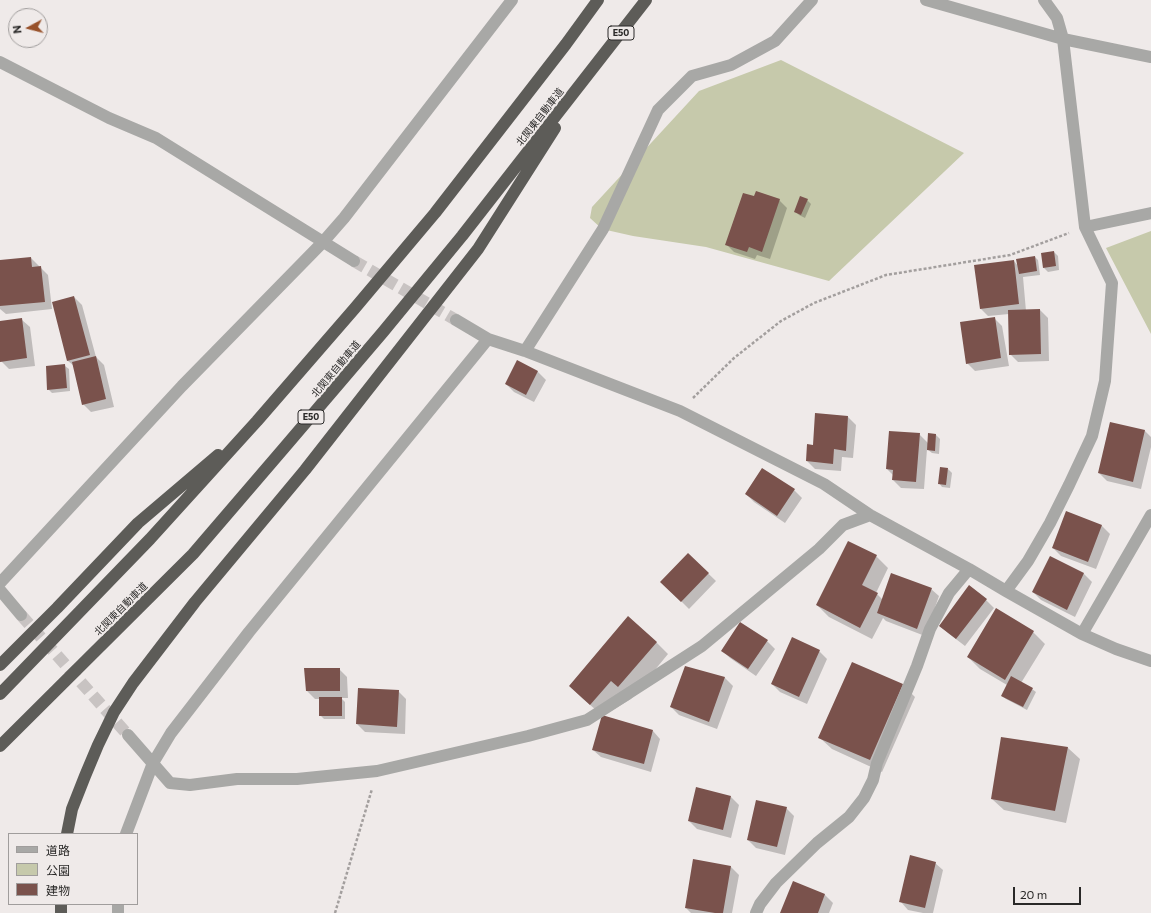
<!DOCTYPE html>
<meta charset="utf-8">
<style>
body{margin:0}
#map{position:relative;width:1151px;height:913px;overflow:hidden;background:#efeae9;font-family:Commissioner,"Noto Sans JP",sans-serif}
canvas{display:block}
.legend{position:absolute;left:8px;top:833px;width:130px;height:72px;box-sizing:border-box;background:#efeae9;border:1px solid #a09d9c;margin:0;padding:5px 7px;list-style:none;font-size:12px;color:#2a2928}
.legend li{display:flex;align-items:center;gap:8px;height:20px}
.legend b{width:20px;border:1px solid #a09d9c}
.north{position:absolute;left:8px;top:8px;width:40px;height:40px;box-sizing:border-box;background:#efeae9;border:1px solid #a09d9c;border-radius:50%;rotate:263deg;font-size:11px;font-weight:700;line-height:16px;text-align:center;color:#2a2928}
.north::after{content:'';display:block;margin:auto;width:14px;height:18px;background:#98512a;clip-path:polygon(50% 0,100% 100%,50% 72%,0 100%)}
.scale{position:absolute;left:1013px;top:887px;width:68px;height:18px;box-sizing:border-box;border:2px solid #2a2928;border-top:0;padding-left:5px;font-size:12px;line-height:14px;white-space:nowrap;color:#2a2928;-webkit-text-stroke:3px #efeae9;paint-order:stroke}
</style>
<div id="map">
<canvas width="1151" height="913"></canvas>
<ul class="legend">
<li><b style="height:5px;background:#a8a8a6"></b>道路</li>
<li><b style="height:11px;background:#c6c9ab"></b>公園</li>
<li><b style="height:11px;background:#7a524c"></b>建物</li>
</ul>
<div class="north">N</div>
<div class="scale">20 m</div>
</div>
<script>
const c = document.querySelector('canvas').getContext('2d');
c.lineJoin = 'round';
function fill(path, color) {
  c.fillStyle = color;
  c.fill(path, 'evenodd');
}
function toPath(rows) {
  const path = new Path2D();
  for (const r of rows) {
    path.moveTo(r[0], r[1]);
    for (let i = 2; i < r.length; i += 2) path.lineTo(r[i], r[i + 1]);
  }
  return path;
}
function strokePath(path, color, width, dash) {
  c.strokeStyle = color;
  c.lineWidth = width;
  c.lineCap = dash ? 'butt' : 'round';
  c.setLineDash(dash || []);
  c.stroke(path);
}
function label(font, color, halo, rows, align = 'center') {
  c.font = font + ' Commissioner,"Noto Sans JP",sans-serif';
  c.lineWidth = 4;
  c.setLineDash([]);
  c.textBaseline = 'middle';
  c.strokeStyle = halo;
  c.fillStyle = color;
  for (const [text, x, y, turn = 0] of rows) {
    c.save();
    c.translate(x, y);
    c.rotate((+turn || 0) * Math.PI / 180);
    c.textAlign = isNaN(turn) ? turn : align;
    if (halo) c.strokeText(text, 0, 0);
    c.fillText(text, 0, 0);
    c.restore();
  }
}
const green = toPath([
 [781,60,964,153,829,281,706,247,633,236,602,229,590,218,592,207,699,91],
 [1151,231,1151,334,1106,248]
]);
const shadow = toPath([
 [755,198,779,200,787,208,770,259,757,255,755,259,734,252,726,244],
 [807,200,811,204,805,218,799,215,795,211],
 [1054,252,1058,256,1059,270,1048,272,1044,268],
 [1035,257,1038,260,1040,275,1023,277,1026,311,1040,310,1048,318,1049,361,1018,362,1010,354,1009,314,988,316,980,308,1014,261,1018,266],
 [31,258,39,266,39,267,40,267,48,275,52,309,6,314,0,309,0,261],
 [74,297,82,305,96,357,104,365,114,407,91,412,83,404,74,366,68,361],
 [994,318,1002,326,1009,366,975,371,967,363],
 [22,320,30,327,35,366,9,369,1,361,0,352,0,322],
 [517,362,538,372,546,380,534,402,514,392,506,384],
 [65,366,69,369,70,391,52,393,48,389],
 [848,417,856,425,853,458,842,457,841,471,815,469,807,461,814,446],
 [1110,423,1145,431,1151,437,1151,447,1141,489,1107,481,1099,473],
 [919,434,928,443,929,434,936,435,940,439,939,454,932,453,927,449,924,489,901,488,893,480,894,476,887,469],
 [948,469,952,473,950,488,942,487,939,483],
 [794,490,802,498,785,523,754,502,746,494],
 [1067,512,1102,526,1110,534,1096,569,1061,556,1053,548],
 [688,554,716,581,689,609,662,582],
 [876,556,888,568,876,593,883,600,931,589,939,596,925,636,886,621,883,618,872,639,829,617,817,605],
 [1050,557,1084,574,1092,582,1075,617,1041,600,1033,592],
 [986,600,994,608,965,646,948,633,940,626],
 [1033,632,1045,644,1021,683,1032,689,1036,692,1027,710,1006,699,1002,696,1007,685,980,669,968,657],
 [767,641,775,649,756,676,730,658,722,650],
 [656,642,668,654,631,699,603,716,582,698,570,686],
 [819,651,827,659,807,704,780,692,772,684],
 [852,663,903,685,915,697,882,772,832,749,820,738],
 [686,667,725,678,733,686,717,729,679,715,671,707],
 [339,669,347,677,348,698,341,698,345,702,345,719,324,719,320,715,320,699,315,699,307,691],
 [398,691,406,699,405,734,365,732,357,724],
 [653,731,660,739,651,772,601,757,593,750],
 [1002,738,1068,748,1080,759,1066,823,1004,810,992,799],
 [731,797,739,805,731,838,697,829,689,821],
 [786,808,794,816,785,855,756,848,748,840],
 [694,861,731,867,739,875,732,913,691,913,686,908],
 [935,863,943,870,933,913,923,913,908,910,901,902],
 [794,882,825,895,833,903,829,913,781,913]
]);
const building = toPath([
 [756,191,780,199,762,252,749,247,747,252,725,245,743,193,754,196],
 [800,196,808,199,801,215,794,212],
 [1054,251,1056,266,1043,268,1041,253],
 [1035,256,1037,271,1019,274,1016,259],
 [31,257,32,267,41,266,45,302,0,306,0,260],
 [1014,260,1019,304,980,309,974,265],
 [74,296,90,355,67,361,52,302],
 [1040,309,1041,354,1009,355,1008,310],
 [995,317,1001,358,966,364,960,322],
 [22,318,27,358,0,362,0,321],
 [96,356,106,399,82,405,72,362],
 [517,360,538,371,526,395,505,384],
 [65,364,67,388,47,390,46,366],
 [815,413,848,416,846,451,834,449,833,464,806,461,807,444,813,445],
 [1110,422,1145,430,1133,482,1098,473],
 [889,431,920,433,916,482,892,480,893,470,886,469],
 [928,433,936,434,935,451,927,450],
 [940,467,948,468,946,485,938,484],
 [762,468,795,489,777,516,745,494],
 [1066,511,1102,525,1088,562,1052,548],
 [848,541,877,555,862,585,878,593,860,628,816,605],
 [688,553,709,573,681,602,660,582],
 [1050,556,1084,573,1067,610,1032,592],
 [891,573,932,588,917,629,877,613],
 [969,585,987,599,956,639,939,626],
 [996,608,1034,631,1005,680,967,657],
 [628,616,657,642,618,687,611,681,590,705,569,686],
 [740,622,768,640,748,669,721,651],
 [792,637,820,650,799,697,771,684],
 [852,662,903,684,870,760,818,738],
 [685,666,725,677,709,722,670,707],
 [304,668,340,668,340,691,306,691],
 [1011,676,1033,688,1023,707,1001,696],
 [358,688,399,690,397,727,356,724],
 [319,697,342,697,342,716,319,716],
 [602,715,653,730,644,764,592,750],
 [1001,737,1068,747,1055,811,991,799],
 [696,787,731,796,723,830,688,821],
 [756,800,787,807,777,847,747,840],
 [910,855,936,862,925,908,899,902],
 [693,859,731,866,723,913,715,913,685,908],
 [793,881,825,894,818,913,780,913]
]);
const minorTunnel = toPath([
 [354,261,456,320],
 [21,615,128,735]
]);
const path = toPath([
 [693,398,734,358,781,321,814,303,886,275,1010,255,1069,233],
 [335,913,372,789]
]);
const minor = toPath([
 [926,0,1063,39,1151,57],
 [0,62,109,118,156,138,354,261],
 [1085,227,1151,213],
 [456,320,488,339,525,351,680,411,824,484,870,515,969,569,1006,591,1082,634,1116,649,1151,661],
 [525,351,603,229,658,110,692,76,731,65,775,41,812,0],
 [0,583,182,386,323,242,344,218,512,0],
 [0,590,21,615],
 [1006,591,1028,561,1050,523,1069,485,1092,436,1105,381,1112,283,1085,227,1063,39,1057,18,1044,0],
 [1082,634,1151,515],
 [128,735,170,783,190,785,237,779,297,779,377,771,528,736,587,720,702,646,819,549,843,525,870,515],
 [126,834,153,763,171,733,249,632,488,339],
 [118,904,118,913],
 [756,913,760,904,776,883,817,843,849,817,864,798,873,780,877,763,917,666,930,629,949,593,969,569]
]);
const highway = toPath([
 [0,665,57,608,138,523,218,455],
 [0,694,150,539,257,421,355,308,435,213,566,44,598,0],
 [0,746,193,554,284,448,383,332,462,236,646,0],
 [67,834,72,809,85,776,98,745,114,712,133,683,195,602,305,470,478,249,555,128],
 [61,904,61,913]
]);
const shields = [
 [621,33,26],
 [311,417,26]
];
const shieldNames = [
 ["E50",621,33],
 ["E50",311,417]
];
const streetNames = [
 ["北関東自動車道",540,117,-52],
 ["北関東自動車道",336,369,-50],
 ["北関東自動車道",121,609,-45]
];
fill(green, '#c6c9ab');
fill(shadow, '#0003');
fill(building, '#7a524c');
strokePath(minorTunnel, '#c8c3c2', 12, [12, 6]);
strokePath(path, '#a39f9e', 2.5, [3, 2]);
strokePath(minor, '#a8a8a6', 12);
strokePath(highway, '#5d5c58', 12);
for (const [x, y, w] of shields) {
  const box = new Path2D();
  box.roundRect(x - w / 2, y - 7, w, 14, 3);
  c.fillStyle = '#efeae9';
  c.fill(box);
  strokePath(box, '#2a2928', 1);
}
label('bold 9px', '#2a2928', null, shieldNames);
label('10px', '#2a2928', '#efeae9', streetNames);
</script>
